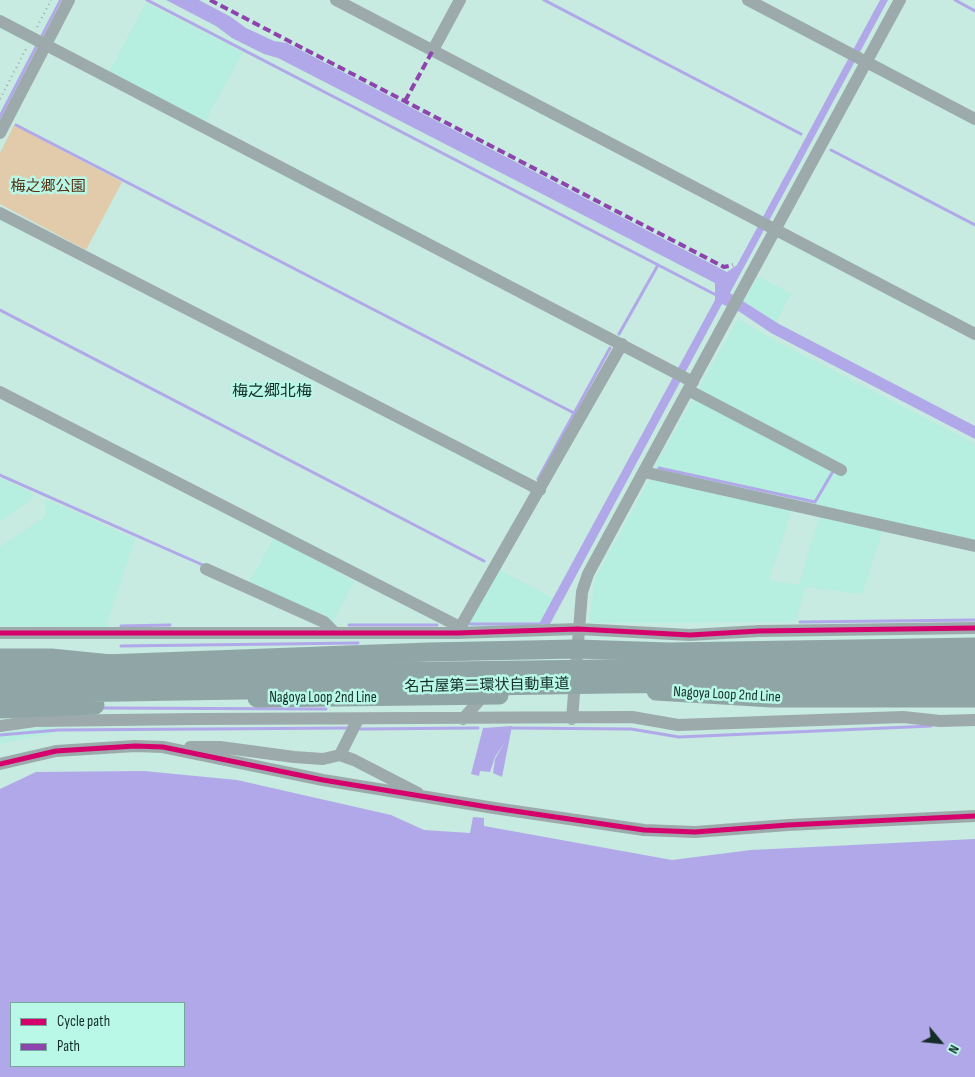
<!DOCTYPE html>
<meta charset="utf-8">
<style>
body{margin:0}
#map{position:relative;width:975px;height:1077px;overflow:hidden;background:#c7eae1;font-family:"Sofia Sans Condensed",sans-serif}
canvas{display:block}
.legend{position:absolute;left:10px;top:1002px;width:175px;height:65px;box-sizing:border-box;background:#b9f8e7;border:1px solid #77a79a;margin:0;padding:6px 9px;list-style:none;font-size:15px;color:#142d27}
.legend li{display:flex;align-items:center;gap:10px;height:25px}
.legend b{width:25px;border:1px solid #77a79a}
.north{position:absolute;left:915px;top:1017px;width:50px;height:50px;-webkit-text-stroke:4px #b9f8e7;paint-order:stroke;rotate:118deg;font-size:14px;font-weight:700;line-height:20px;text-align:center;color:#142d27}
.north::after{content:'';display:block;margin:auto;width:18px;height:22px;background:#142d27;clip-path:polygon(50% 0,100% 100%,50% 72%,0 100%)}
</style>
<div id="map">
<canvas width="975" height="1077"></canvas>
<ul class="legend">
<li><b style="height:6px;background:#d6006c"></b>Cycle path</li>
<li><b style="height:6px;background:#8e44ad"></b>Path</li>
</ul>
<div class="north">N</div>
</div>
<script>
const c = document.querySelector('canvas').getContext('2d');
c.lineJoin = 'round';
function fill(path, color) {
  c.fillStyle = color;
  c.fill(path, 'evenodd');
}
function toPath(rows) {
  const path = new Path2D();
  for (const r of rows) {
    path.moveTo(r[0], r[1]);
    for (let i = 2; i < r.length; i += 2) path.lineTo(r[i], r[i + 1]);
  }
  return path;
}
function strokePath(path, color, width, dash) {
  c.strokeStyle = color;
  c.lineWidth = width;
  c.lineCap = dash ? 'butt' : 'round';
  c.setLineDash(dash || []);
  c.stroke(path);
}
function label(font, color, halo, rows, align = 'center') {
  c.font = font + ' "Sofia Sans Condensed","Noto Sans JP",sans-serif';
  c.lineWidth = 5;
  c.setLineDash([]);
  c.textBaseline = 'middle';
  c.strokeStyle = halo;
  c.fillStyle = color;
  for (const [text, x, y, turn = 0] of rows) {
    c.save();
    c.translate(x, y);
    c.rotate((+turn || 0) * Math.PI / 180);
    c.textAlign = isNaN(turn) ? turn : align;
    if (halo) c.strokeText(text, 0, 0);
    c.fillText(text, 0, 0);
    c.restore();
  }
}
const built = toPath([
 [146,3,243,52,205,121,109,72],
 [758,276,791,294,776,322,744,301],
 [738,319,768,337,975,444,975,541,657,470,655,466,692,401,700,399,842,464,703,393,699,388],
 [0,478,31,492,33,498,0,522],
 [654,479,792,509,769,580,799,585,820,515,883,530,862,594,805,587,796,622,589,623,595,579,648,482],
 [46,499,135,539,106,627,0,626,0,547,46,516],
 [274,538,354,581,333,622,249,583],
 [499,570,553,598,537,628,470,628,467,626],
 [52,726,53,733,0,744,0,733]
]);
const green = toPath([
 [14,125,122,182,86,250,0,204,0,153]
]);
const water = toPath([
 [59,0,62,0,0,120,0,113],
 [166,0,199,0,231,17,246,28,274,41,287,43,727,272,737,265,880,0,888,0,730,293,779,324,975,426,975,439,771,333,740,312,722,304,550,624,539,624,715,300,715,283,278,58,264,54,232,38,216,26],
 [512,726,502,777,493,773,495,759,505,742,495,757,490,772,480,771,479,776,471,774,483,728],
 [144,771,237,780,391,815,424,830,470,833,473,817,484,818,484,826,672,860,751,850,975,839,975,1077,0,1077,0,789,36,772],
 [11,1003,184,1003,184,1066,11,1066]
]);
const stream = toPath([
 [147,0,718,296],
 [544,0,801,134],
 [955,0,975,11],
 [16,125,574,413],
 [831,150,975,225],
 [0,310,484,561],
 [619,334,658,265],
 [659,468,815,502,832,473],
 [0,475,205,566],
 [538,479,610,348],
 [800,622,975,620],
 [470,624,539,624],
 [349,625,437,625],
 [121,626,170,625],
 [121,646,358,643],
 [101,708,326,709],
 [509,728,631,729,679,737,931,726],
 [360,729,478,728],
 [0,735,58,730,348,728]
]);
const path = toPath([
 [37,27,51,0],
 [0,99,26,49]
]);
const minor = toPath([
 [336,0,975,334],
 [748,0,975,119],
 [0,21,693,382],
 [433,50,460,0],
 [0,133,69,0],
 [0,213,540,490],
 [688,390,841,470],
 [0,392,460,627],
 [644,472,975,546],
 [206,569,324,622,334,632],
 [0,633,457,633,578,629,690,635,759,631,975,628],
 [457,633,622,344],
 [463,719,484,695],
 [572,719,582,592,588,574,900,0],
 [0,726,35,721,197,719,632,717,678,725,903,717,940,721,975,720],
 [190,747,220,747,294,757,323,759,340,755,354,760,418,793],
 [340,755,358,719],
 [0,764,56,751,135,746,163,747,323,780,494,808,644,830,695,832,788,825,975,816]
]);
const highway = toPath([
 [104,664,429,652,577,649,669,652,975,647],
 [656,691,772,698,975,698],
 [257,698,499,695]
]);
const highwayBridge = toPath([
 [0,658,51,658,121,665],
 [0,677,975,664],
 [0,694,609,684,975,681],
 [0,709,95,705]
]);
const quiet = toPath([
 [210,0,724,267,733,265],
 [405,101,433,50]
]);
const cycleway = toPath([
 [0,633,457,633,578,629,690,635,759,631,975,628],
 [0,764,56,751,135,746,163,747,323,780,494,808,644,830,695,832,788,825,975,816]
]);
const parkNames = [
 ["梅之郷公園",48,187]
];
const streetNames = [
 ["名古屋第二環状自動車道",487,686,-1],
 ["Nagoya Loop 2nd Line",727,695,3],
 ["Nagoya Loop 2nd Line",323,698]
];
const neighbourhoodNames = [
 ["梅之郷北梅",272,392]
];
fill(built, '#b6eedf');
fill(green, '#e2cbab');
fill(water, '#b1a8e9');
strokePath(stream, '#b1a8e9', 3);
strokePath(path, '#98a9a8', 2, [1, 4]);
strokePath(minor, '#9caaab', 12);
strokePath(highway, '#90a6a6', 19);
strokePath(highwayBridge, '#90a6a6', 19);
strokePath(quiet, '#8e44ad', 4, [8, 4]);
strokePath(cycleway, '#d6006c', 5);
label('15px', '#563114', '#b9f8e7', parkNames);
label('15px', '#142d27', '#b9f8e7', streetNames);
label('16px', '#142d27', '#b9f8e7', neighbourhoodNames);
</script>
